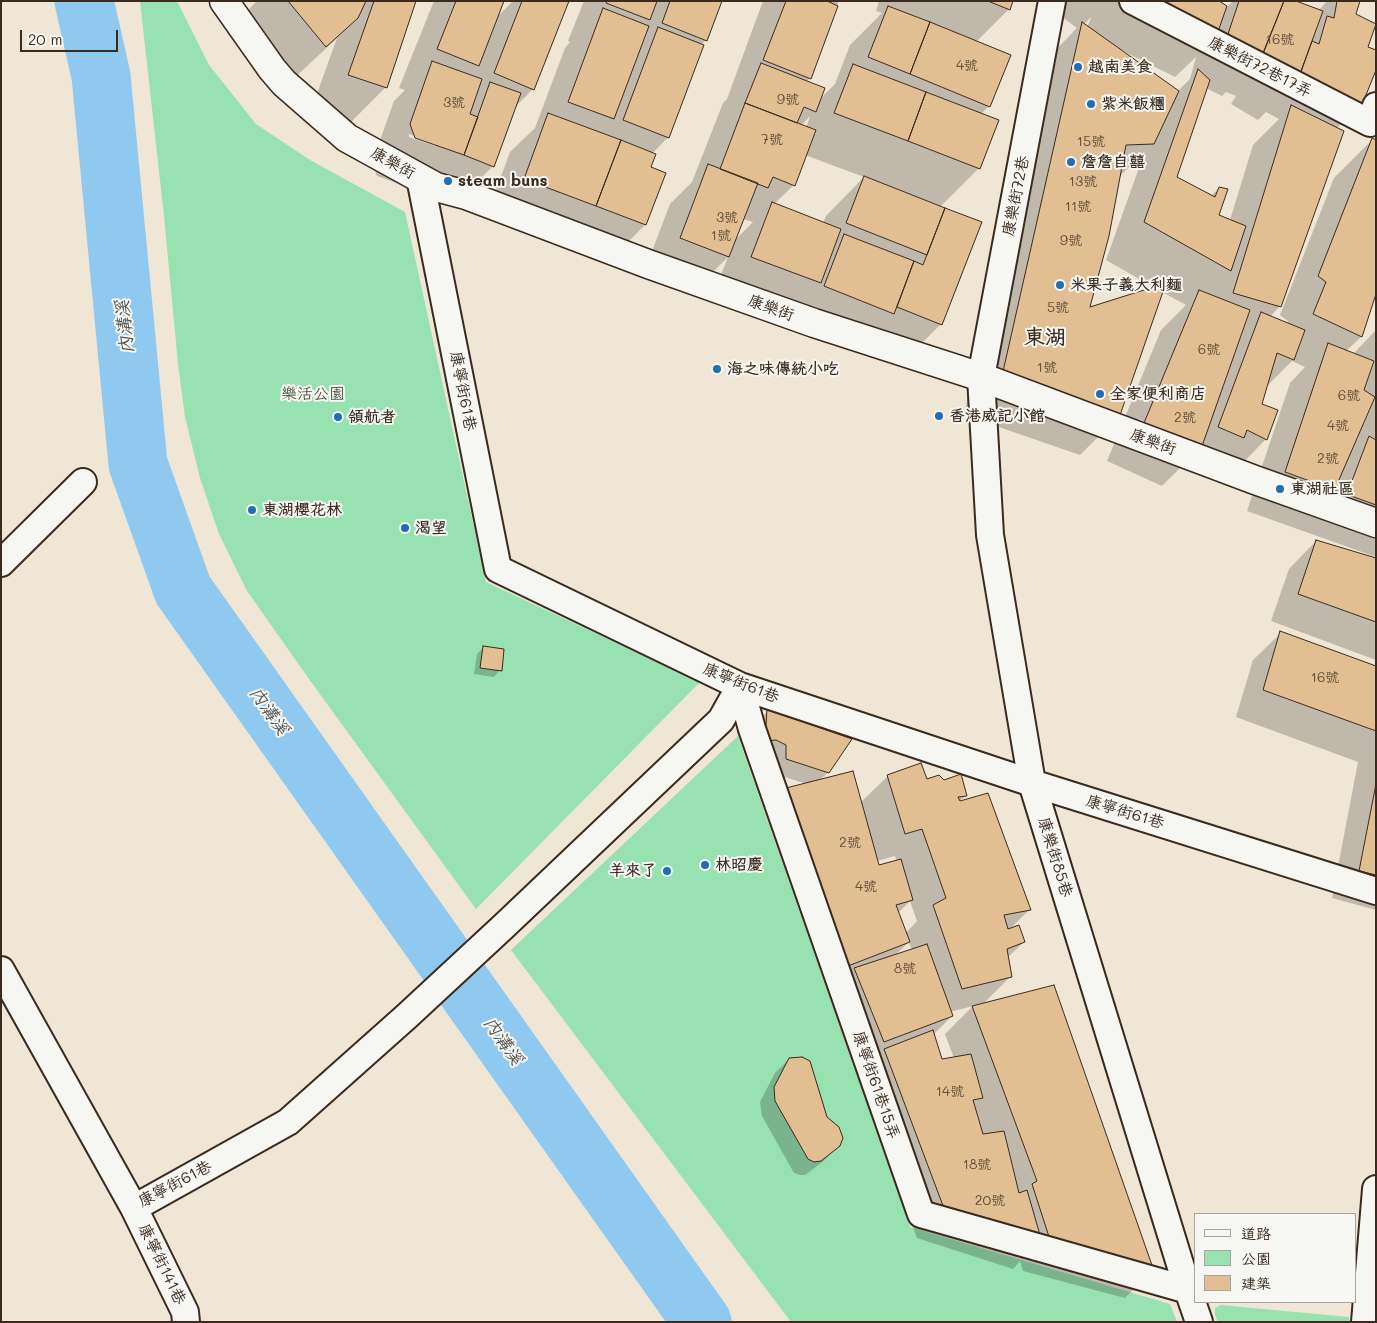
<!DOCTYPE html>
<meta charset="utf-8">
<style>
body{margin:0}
#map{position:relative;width:1377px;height:1323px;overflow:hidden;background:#f0e6d6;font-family:Mali,"LXGW WenKai TC",sans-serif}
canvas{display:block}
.frame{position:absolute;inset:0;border:2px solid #3b2a1e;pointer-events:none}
.legend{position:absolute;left:1194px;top:1213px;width:162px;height:90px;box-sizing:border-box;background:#f6f6f2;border:1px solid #aba49d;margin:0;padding:6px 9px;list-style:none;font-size:15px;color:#3b2a1e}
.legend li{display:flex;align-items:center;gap:10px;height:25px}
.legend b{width:25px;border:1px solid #aba49d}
.scale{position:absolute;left:20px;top:30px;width:98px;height:22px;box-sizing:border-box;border:2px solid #3b2a1e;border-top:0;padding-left:6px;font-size:15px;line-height:18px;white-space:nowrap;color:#3b2a1e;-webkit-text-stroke:4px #f6f6f2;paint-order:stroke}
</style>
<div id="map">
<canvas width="1377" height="1323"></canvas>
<div class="frame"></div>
<ul class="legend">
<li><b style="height:6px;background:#f6f6f2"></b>道路</li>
<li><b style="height:14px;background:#98e1b0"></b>公園</li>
<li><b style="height:14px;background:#e1bf93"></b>建築</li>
</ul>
<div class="scale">20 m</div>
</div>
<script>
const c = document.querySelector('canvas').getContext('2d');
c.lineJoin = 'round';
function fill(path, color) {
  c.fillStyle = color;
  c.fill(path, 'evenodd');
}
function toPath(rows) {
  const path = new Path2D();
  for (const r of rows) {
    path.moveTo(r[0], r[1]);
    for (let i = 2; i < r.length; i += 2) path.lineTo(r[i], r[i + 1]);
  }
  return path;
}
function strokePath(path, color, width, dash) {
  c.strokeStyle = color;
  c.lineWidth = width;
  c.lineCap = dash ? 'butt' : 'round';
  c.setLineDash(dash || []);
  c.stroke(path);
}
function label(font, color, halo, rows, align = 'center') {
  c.font = font + ' Mali,"LXGW WenKai TC",sans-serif';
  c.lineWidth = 4;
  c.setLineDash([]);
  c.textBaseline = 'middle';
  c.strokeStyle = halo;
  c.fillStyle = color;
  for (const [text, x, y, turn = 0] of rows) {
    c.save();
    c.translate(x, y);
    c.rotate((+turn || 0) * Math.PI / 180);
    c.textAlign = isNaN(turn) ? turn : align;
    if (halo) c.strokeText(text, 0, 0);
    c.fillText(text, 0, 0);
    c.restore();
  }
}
const green = toPath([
 [140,1,177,1,209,65,256,124,310,160,405,212,486,582,700,682,476,909,309,679,247,591,219,534,200,478,185,417,178,364,164,216],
 [738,736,910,1227,1170,1304,1177,1322,791,1322,511,950],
 [1221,1305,1349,1317,1349,1322,1218,1322,1215,1315,1215,1308]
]);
const shadow = toPath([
 [257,1,415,1,386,87,347,126,310,113,337,38,287,85,236,22],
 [434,1,503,1,497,17,513,1,568,1,533,89,514,108,493,166,455,204,377,176,372,163,394,101,405,90,399,88],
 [409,134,435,144,435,146,409,137],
 [584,1,721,1,706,40,701,45,668,137,652,154,649,168,645,225,607,263,486,217,510,152,535,128,565,48,570,42,568,41],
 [763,1,839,1,810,78,806,82,819,100,835,84,850,45,882,13,876,11,879,1,1012,1,1009,9,976,42,989,106,981,114,979,168,940,207,941,324,903,362,860,346,854,351,713,295,728,257,690,295,642,277,670,204,692,182,723,103,727,99],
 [810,116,806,128,801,126],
 [805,155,864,177,826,216,823,223,774,204,794,185],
 [743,219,753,222,734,241],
 [1048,1,1188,1,1227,7,1233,1,1293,1,1318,11,1327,1,1359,1,1355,15,1367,47,1361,104,1336,129,1280,306,1270,317,1287,324,1288,321,1280,315,1334,178,1372,140,1376,290,1361,337,1346,351,1353,354,1376,330,1376,557,1247,511,1290,383,1305,367,1292,361,1265,388,1260,405,1266,439,1228,478,1211,469,1204,476,1182,466,1162,486,1107,461,1161,330,1186,305,1162,292,1118,417,1080,455,964,415,1044,62,1077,28,1046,5],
 [1091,17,1091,18,1087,27,1084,25],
 [1121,50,1175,77,1196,57,1190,79,1177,92,1120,51],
 [1206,88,1222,96,1226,92,1236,96,1231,104,1258,120,1266,112,1279,119,1253,145,1230,220,1218,215,1219,188,1211,196,1175,178],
 [1145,151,1106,260,1155,288,1088,309,1119,177],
 [1139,419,1181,438,1181,441,1138,421],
 [1316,541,1376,560,1376,660,1271,621,1289,569],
 [1281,633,1376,667,1376,910,1332,898,1358,762,1236,717,1253,660],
 [484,647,500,670,494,677,474,674,477,654],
 [768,711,828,772,819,781,860,803,888,776,926,780,966,795,958,803,1029,910,1009,930,1024,942,1007,958,1011,976,983,1004,1152,1271,1125,1298,1023,1271,1020,1261,1013,1269,917,1238,857,1077,878,1056,845,980,827,987,766,810,787,789,807,784,772,773,754,725],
 [895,856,897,862,878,866,877,861],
 [910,901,917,921,905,934,898,913],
 [909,942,912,950,894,956],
 [973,1006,945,1034,954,1058,941,1060,933,1035,952,1016,950,1012],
 [789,1059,826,1118,839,1145,825,1160,805,1175,800,1175,794,1173,762,1116,760,1102,775,1073]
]);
const river = toPath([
 [84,1,101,76,138,464,183,590,702,1322]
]);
const building = toPath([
 [288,1,366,1,358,18,326,47,288,1],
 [374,1,416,1,387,88,348,75,374,1],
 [456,1,504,1,479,66,437,49,456,1],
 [522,1,569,1,534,90,494,73,522,1],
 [607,1,657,1,650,20,606,3,607,1],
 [670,1,722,1,707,41,662,23,670,1],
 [786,1,827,1,838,6,811,79,763,60,786,1],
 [988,1,1013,1,1010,10,988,1],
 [1139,1,1219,1,1227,6,1215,40,1139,1],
 [1239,1,1284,1,1261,59,1226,40,1239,1],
 [1284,1,1296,1,1323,11,1297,82,1268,65,1273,57,1263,53,1284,1],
 [1337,1,1360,1,1356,14,1376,24,1368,47,1376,50,1376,70,1362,105,1301,72,1312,41,1319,44,1327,16,1334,18,1337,1],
 [888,6,930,22,910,74,868,57,888,6],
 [603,8,649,26,614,119,568,102,603,8],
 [930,22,1011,55,990,107,910,74,930,22],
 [1082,22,1179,91,1154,144,1126,145,1109,236,1090,307,1166,283,1119,418,1002,376,1082,22],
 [658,27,704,45,669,138,623,120,658,27],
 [432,61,482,79,470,114,478,117,464,155,415,138,410,124,432,61],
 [761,63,825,88,816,112,804,107,797,123,745,103,761,63],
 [853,64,926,92,908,141,834,113,853,64],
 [1198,69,1210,80,1177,177,1215,197,1219,187,1228,189,1219,215,1246,226,1231,271,1144,222,1198,69],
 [490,82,521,93,494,167,464,155,490,82],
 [926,92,999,120,980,169,908,141,926,92],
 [745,103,816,130,795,186,773,177,768,188,720,169,745,103],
 [1291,105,1344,131,1281,307,1233,293,1291,105],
 [548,113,621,140,596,206,524,179,548,113],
 [1372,138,1376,140,1376,294,1362,337,1313,314,1326,282,1318,276,1372,138],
 [621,140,656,154,651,167,666,173,646,225,596,206,621,140],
 [708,164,758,183,729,257,680,238,708,164],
 [864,176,945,208,927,255,846,223,864,176],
 [772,202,841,229,821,283,751,257,772,202],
 [945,208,982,222,942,325,897,307,914,261,923,265,945,208],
 [844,234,914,261,894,314,824,286,844,234],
 [1199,290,1250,310,1201,449,1144,423,1199,290],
 [1261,312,1305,330,1294,360,1277,353,1262,404,1278,410,1267,440,1247,430,1244,438,1218,427,1261,312],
 [1328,343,1374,361,1364,390,1375,397,1338,482,1350,486,1369,436,1376,440,1376,505,1285,472,1328,343],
 [1316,540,1376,558,1376,622,1298,594,1316,540],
 [1280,631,1376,666,1376,731,1263,690,1280,631],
 [483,646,504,649,502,671,480,668,483,646],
 [767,709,852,739,829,773,786,759,786,745,776,740,765,741,767,709],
 [921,763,927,779,939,775,944,780,961,774,967,796,958,797,960,801,988,793,1031,910,1004,915,1008,929,1019,925,1025,942,1007,949,1012,977,962,989,933,905,946,898,922,829,905,834,887,775,921,763],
 [853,771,879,865,901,859,913,900,896,905,910,942,848,966,786,788,853,771],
 [1376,784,1376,875,1359,871,1376,784],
 [927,944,953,1016,884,1042,854,968,927,944],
 [1054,985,1154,1271,1051,1243,1032,1184,1037,1181,972,1006,1054,985],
 [933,1030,942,1059,971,1054,983,1098,973,1100,983,1134,1004,1131,1019,1193,1027,1190,1042,1242,945,1211,884,1049,933,1030],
 [802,1057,810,1061,827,1117,839,1127,843,1138,840,1146,821,1161,814,1162,808,1159,775,1101,774,1087,789,1058,802,1057]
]);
const street = toPath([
 [1052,1,981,377,990,535,1032,783,1188,1290,1199,1322],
 [1133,1,1370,123,1376,106],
 [420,178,498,569,740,686,1032,783,1376,891],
 [1,563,83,482],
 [740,686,752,729,921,1214,1188,1290,1196,1291],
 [1,970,134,1208,288,1122,407,1016,504,926,721,720,740,686],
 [134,1208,185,1312,186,1322],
 [1365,1322,1376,1189]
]);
const secondary = toPath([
 [224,1,272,69,284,83,347,138,436,187,466,195,648,264,814,323,981,377,1255,480,1376,523]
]);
const markers = [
 [1078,67,5,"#1f6fb2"],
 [1091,104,5,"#1f6fb2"],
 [1071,162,5,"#1f6fb2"],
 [448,181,5,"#1f6fb2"],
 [1060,285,5,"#1f6fb2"],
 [717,369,5,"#1f6fb2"],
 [1100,394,5,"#1f6fb2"],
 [939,416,5,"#1f6fb2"],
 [338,417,5,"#1f6fb2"],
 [1280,489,5,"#1f6fb2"],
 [252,510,5,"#1f6fb2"],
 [405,528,5,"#1f6fb2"],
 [705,865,5,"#1f6fb2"],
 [667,871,5,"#1f6fb2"]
];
const numberNames = [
 ["16號",1280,40],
 ["4號",967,66],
 ["9號",788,100],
 ["3號",454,103],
 ["7號",772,140],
 ["15號",1091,142],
 ["13號",1083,182],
 ["11號",1078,207],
 ["3號",727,218],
 ["1號",721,236],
 ["9號",1071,241],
 ["5號",1058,308],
 ["6號",1209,350],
 ["1號",1047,368],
 ["6號",1349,396],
 ["2號",1185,418],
 ["4號",1338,426],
 ["2號",1328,459],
 ["16號",1325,678],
 ["2號",850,843],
 ["4號",866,887],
 ["8號",905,969],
 ["14號",950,1092],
 ["18號",977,1165],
 ["20號",990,1201]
];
const poiNames = [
 ["越南美食",1088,67],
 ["紫米飯糰",1101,104],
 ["詹詹自囍",1081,162],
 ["steam buns",458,181],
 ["米果子義大利麵",1070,285],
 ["海之味傳統小吃",727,369],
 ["全家便利商店",1110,394],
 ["香港威記小館",949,416],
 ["領航者",348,417],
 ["東湖社區",1290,489],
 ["東湖櫻花林",262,510],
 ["渴望",415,528],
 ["林昭慶",715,865],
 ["羊來了",657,871,"right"]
];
const streetNames = [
 ["康樂街72巷17弄",1260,67,27],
 ["康樂街",393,163,29],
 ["康樂街72巷",1016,196,-79],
 ["康樂街",771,308,20],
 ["康寧街61巷",463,391,79],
 ["康樂街",1153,442,20],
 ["康寧街61巷",741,683,22],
 ["康寧街61巷",1125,812,17],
 ["康樂街85巷",1055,857,73],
 ["康寧街61巷15弄",876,1085,71],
 ["康寧街61巷",175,1184,-28],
 ["康寧街141巷",162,1264,64]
];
const parkNames = [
 ["樂活公園",313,394]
];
const waterNames = [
 ["內溝溪",125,327,-96],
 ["內溝溪",269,711,55],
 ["內溝溪",503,1041,55]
];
const districtNames = [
 ["東湖",1045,338]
];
fill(green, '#98e1b0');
fill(shadow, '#0003');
strokePath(river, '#90c9ef', 59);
fill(building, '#e1bf93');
strokePath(building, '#3b2a1e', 1);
strokePath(street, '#3b2a1e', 30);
strokePath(secondary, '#3b2a1e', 31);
strokePath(street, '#f6f6f2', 26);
strokePath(secondary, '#f6f6f2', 28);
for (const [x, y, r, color] of markers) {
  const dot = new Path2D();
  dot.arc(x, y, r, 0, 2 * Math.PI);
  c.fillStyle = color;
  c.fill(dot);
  strokePath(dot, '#f6f6f2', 2);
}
label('14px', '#644f3b', null, numberNames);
label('bold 16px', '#3b2a1e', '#f6f6f2', poiNames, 'left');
label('16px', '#3b2a1e', '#f6f6f2', streetNames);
label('16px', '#525842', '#f6f6f2', parkNames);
label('italic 18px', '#505252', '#f6f6f2', waterNames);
label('bold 21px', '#3b2a1e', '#f6f6f2', districtNames);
</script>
